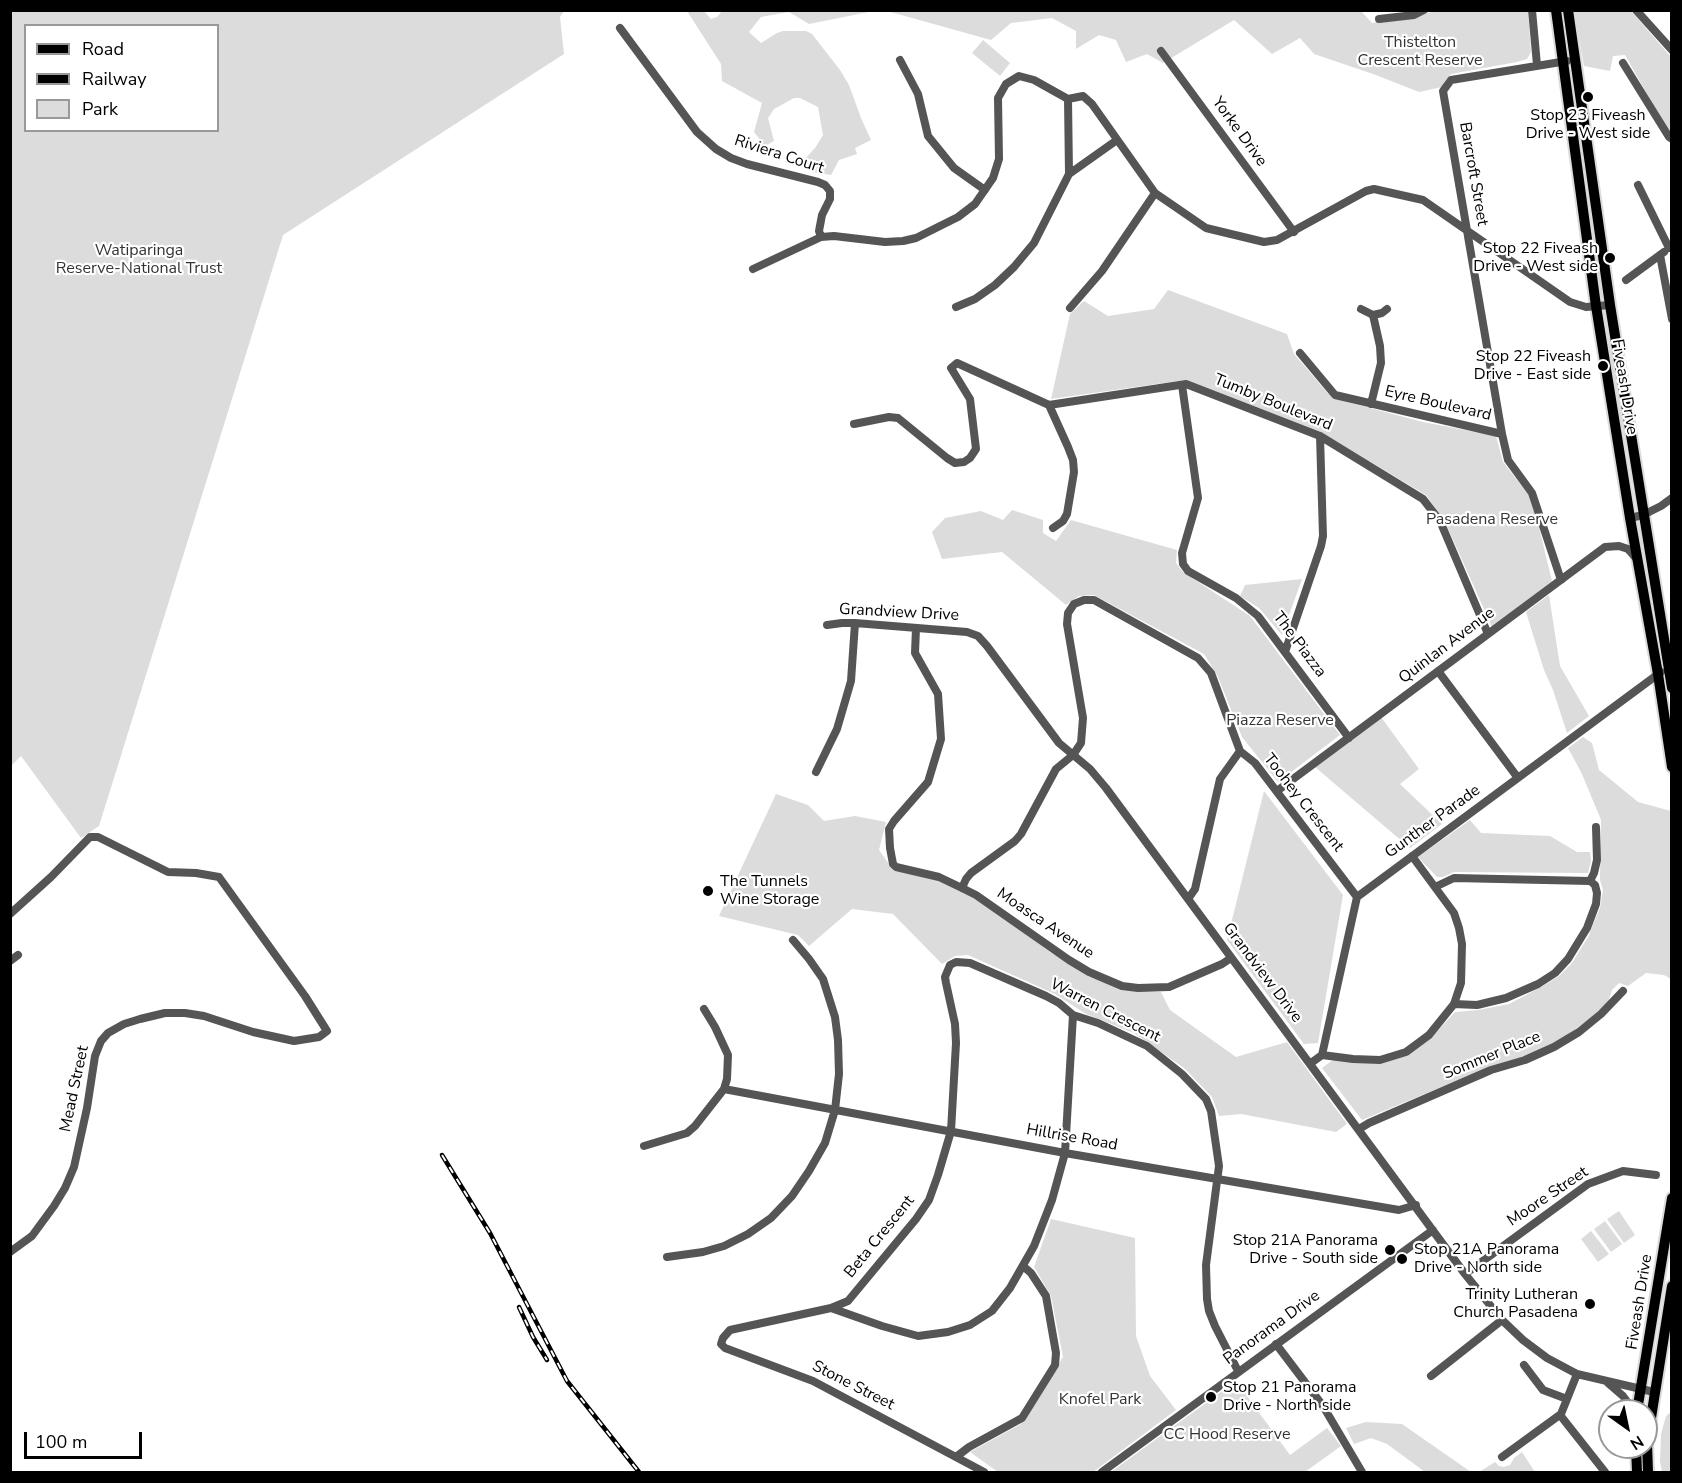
<!DOCTYPE html>
<style>
body{margin:0}
#map{position:relative;width:1682px;height:1483px;overflow:hidden;background:#fff;font-family:"Nunito Sans",sans-serif}
canvas{display:block}
.frame{position:absolute;inset:0;border:12px solid #000;pointer-events:none}
.legend{position:absolute;left:24px;top:24px;width:195px;height:108px;box-sizing:border-box;background:#fff;border:2px solid #999;margin:0;padding:8px 10px;list-style:none;font-size:18px;color:#000}
.legend li{display:flex;align-items:center;gap:12px;height:30px}
.legend b{width:30px;border:2px solid #999}
.north{position:absolute;left:1598px;top:1399px;width:60px;height:60px;box-sizing:border-box;background:#fff;border:2px solid #999;border-radius:50%;rotate:147deg;font-size:16px;font-weight:700;line-height:24px;text-align:center;color:#000}
.north::after{content:'';display:block;margin:auto;width:21px;height:27px;background:#000;clip-path:polygon(50% 0,100% 100%,50% 72%,0 100%)}
.scale{position:absolute;left:24px;top:1432px;width:118px;height:27px;box-sizing:border-box;border:3px solid #000;border-top:0;padding-left:8px;font-size:18px;line-height:21px;white-space:nowrap;color:#000;-webkit-text-stroke:4px #fff;paint-order:stroke}
</style>
<div id="map">
<canvas width="1682" height="1483"></canvas>
<div class="frame"></div>
<ul class="legend">
<li><b style="height:8px;background:#000"></b>Road</li>
<li><b style="height:8px;background:#000"></b>Railway</li>
<li><b style="height:16px;background:#dcdcdc"></b>Park</li>
</ul>
<div class="north">N</div>
<div class="scale">100 m</div>
</div>
<script>
const c = document.querySelector('canvas').getContext('2d');
c.lineJoin = 'round';
function fill(path, color) {
  c.fillStyle = color;
  c.fill(path, 'evenodd');
}
function toPath(rows) {
  const path = new Path2D();
  for (const r of rows) {
    path.moveTo(r[0], r[1]);
    for (let i = 2; i < r.length; i += 2) path.lineTo(r[i], r[i + 1]);
  }
  return path;
}
function strokePath(path, color, width, dash) {
  c.strokeStyle = color;
  c.lineWidth = width;
  c.lineCap = dash ? 'butt' : 'round';
  c.setLineDash(dash || []);
  c.stroke(path);
}
function label(font, color, halo, rows, align = 'center') {
  c.font = font + ' "Nunito Sans",sans-serif';
  c.lineWidth = 4.5;
  c.setLineDash([]);
  c.textBaseline = 'middle';
  c.strokeStyle = halo;
  c.fillStyle = color;
  for (const [text, x, y, turn = 0] of rows) {
    c.save();
    c.translate(x, y);
    c.rotate((+turn || 0) * Math.PI / 180);
    c.textAlign = isNaN(turn) ? turn : align;
    if (halo) c.strokeText(text, 0, 0);
    c.fillText(text, 0, 0);
    c.restore();
  }
}
const green = toPath([
 [11,10,564,11,560,17,564,54,283,235,99,826,81,838,21,756,11,766],
 [26,26,218,26,218,130,26,130],
 [1360,10,1372,23,1421,15,1434,11,1528,11,1531,52,1527,59,1517,62,1451,74,1445,81,1442,87,1419,92,1376,75,1314,54,1300,38,1272,54,1234,20,1163,63,1147,54,1126,62,1116,40,1099,35,1076,49,1076,31,1052,18,1011,23,991,40,887,11],
 [687,11,704,11,711,19,717,17,722,11,874,11,809,24,789,12,761,17,749,32,761,43,777,33,783,31,806,31,812,34,840,70,849,85,861,118,871,140,855,148,857,154,839,160,831,175,813,172,802,162,815,148,823,135,818,107,800,98,794,98,774,109,768,118,774,141,765,146,754,132,762,103,722,81,721,64],
 [1574,11,1631,11,1671,57,1671,135,1669,133,1625,55,1613,56,1610,71,1584,66],
 [983,40,1010,63,1000,76,972,53],
 [1168,290,1287,334,1294,354,1332,398,1423,422,1496,436,1503,462,1532,499,1552,581,1492,627,1445,522,1426,495,1319,431,1185,380,1051,399,1070,314,1084,301,1108,316,1154,309],
 [1012,510,1043,520,1043,533,1056,541,1071,520,1177,550,1176,563,1183,572,1250,616,1340,735,1278,782,1242,737,1218,677,1204,654,1094,595,1079,596,1066,605,1002,552,942,559,932,532,945,518,981,511,1003,520],
 [1302,579,1282,635,1259,608,1240,596,1245,585],
 [1549,595,1560,666,1589,716,1567,733,1553,690,1544,670,1526,612],
 [1381,717,1419,769,1400,784,1442,824,1410,848,1315,767],
 [1583,737,1592,743,1599,770,1638,802,1671,811,1671,979,1664,975,1646,973,1628,986,1619,983,1612,990,1608,1003,1591,1018,1560,1040,1531,1054,1492,1066,1362,1120,1322,1068,1333,1060,1381,1064,1431,1038,1455,1012,1478,1010,1509,1004,1543,986,1559,976,1572,963,1588,937,1600,908,1603,890,1600,880,1601,820,1582,774,1568,748],
 [1264,791,1343,895,1318,1043,1304,1044,1227,940],
 [776,794,808,805,824,821,855,816,886,822,879,850,894,871,915,873,938,879,975,897,1050,952,1089,977,1129,990,1161,992,1170,1010,1236,1057,1287,1042,1347,1124,1336,1132,1241,1114,1219,1116,1212,1097,1184,1068,1134,1033,1086,1014,1055,994,968,955,955,956,942,964,893,914,852,909,809,946,798,935,719,916],
 [1470,820,1481,833,1550,836,1577,852,1590,852,1591,861,1588,873,1454,872,1443,877,1437,877,1418,857],
 [1619,1211,1635,1235,1624,1243,1607,1219],
 [1051,1219,1135,1238,1136,1336,1150,1376,1176,1410,1093,1472,998,1472,970,1452,1021,1424,1063,1357,1051,1296,1034,1267],
 [1605,1221,1622,1244,1611,1252,1594,1229],
 [1591,1231,1609,1254,1598,1262,1581,1239],
 [1236,1381,1290,1455,1327,1428,1341,1446,1305,1472,1111,1472],
 [1671,1412,1671,1472,1662,1472,1660,1461,1661,1434,1666,1416],
 [1366,1422,1402,1424,1471,1472,1425,1472,1387,1444,1371,1438,1354,1444,1346,1428],
 [1522,1452,1535,1472,1479,1472,1495,1462,1499,1466,1504,1467,1510,1465,1514,1458]
]);
const stream = toPath([
 [10,33,11,10]
]);
const minor = toPath([
 [1532,10,1537,65],
 [1636,10,1672,50],
 [1379,19,1414,15,1424,10],
 [620,28,697,132,716,149,731,158,747,164,818,182,825,185,830,191,830,199,822,215,819,231,821,237],
 [1161,51,1294,232],
 [900,60,918,94,928,136,954,168,985,190],
 [1623,63,1669,137,1672,139],
 [1069,174,1117,140],
 [1638,185,1669,248],
 [1660,255,1672,319],
 [753,269,821,237,834,236,885,242,903,241,916,238,958,217,975,204,993,178,999,159,998,98,1006,84,1019,76,1034,80,1068,99,1083,96,1092,104,1155,193,1206,228,1264,242,1277,240,1366,191,1374,189,1423,200,1570,302,1586,307,1610,305],
 [1626,280,1664,252],
 [956,307,975,299,995,285,1014,267,1034,243,1069,174,1068,99],
 [1070,308,1102,271,1155,193],
 [1361,309,1373,315,1382,313,1387,309],
 [1300,353,1335,395,1502,434,1508,460,1532,493,1561,580],
 [1182,385,1198,498,1182,553,1183,564,1188,571,1236,598,1258,616,1349,738],
 [1371,404,1381,363,1380,346,1373,315],
 [1049,405,1068,447,1073,460,1074,472,1067,514,1063,521,1053,528],
 [854,424,889,417,898,418,947,458,955,463,964,462,970,458,976,449,970,399,951,368,957,363,1049,405,1186,384,1320,436,1423,499,1440,521,1488,634],
 [1502,434,1443,91,1451,80,1567,61],
 [1630,518,1643,515,1661,506,1672,498],
 [827,625,842,623,855,623,967,632,978,636,987,646,1059,743,1090,769,1106,788,1465,1274,1502,1320,1523,1340,1547,1358,1577,1374,1654,1392],
 [916,628,915,653,938,694,941,739,928,782,894,821,889,829,890,848,893,864,896,867,939,877,962,888,976,895,1069,960,1089,972,1122,986,1138,988,1169,987,1222,964,1231,958],
 [1285,652,1321,546,1323,536,1320,436],
 [1438,671,1518,778],
 [816,772,837,729,851,681,855,623],
 [1277,791,1605,547,1619,546,1628,549,1637,559],
 [1435,887,1454,878,1590,881],
 [962,888,966,879,971,873,1015,841,1021,834,1056,769,1073,755,1081,743,1083,718,1067,624,1068,613,1074,604,1084,600,1094,600,1198,658,1211,673,1240,751,1255,763,1357,897],
 [1188,899,1195,889,1220,779,1240,751],
 [10,914,51,877,90,837,98,837,168,872,196,873,219,877,305,996,327,1031,319,1037,294,1041,253,1032,204,1016,185,1013,165,1013,140,1019,124,1024,108,1033,101,1041,95,1056,87,1108,74,1167,65,1188,54,1206,32,1236,10,1252],
 [10,961,18,955],
 [1454,1004,1477,1005,1506,998,1538,984,1555,973,1568,959,1587,928,1596,904,1597,893,1595,885,1590,881,1594,873,1597,860,1596,827],
 [1322,1055,1353,1059,1380,1060,1406,1052,1429,1035,1454,1004,1461,983,1462,944,1459,928,1454,913,1412,856],
 [1311,1063,1322,1055,1357,897,1661,672],
 [724,1089,1065,1153,1399,1210,1416,1205],
 [1359,1129,1369,1123,1491,1070,1525,1060,1554,1047,1579,1032,1601,1014,1623,991],
 [644,1146,687,1133,695,1126,724,1089,727,1079,728,1055,715,1027,704,1009],
 [667,1257,703,1252,724,1246,748,1234,771,1218,792,1196,809,1171,825,1143,835,1110,839,1074,838,1040,835,1017,823,979,809,959,793,940],
 [1465,1274,1588,1184,1623,1171,1656,1175],
 [831,1308,882,1326,918,1336,948,1332,970,1325,992,1311,1010,1288,1034,1246,1052,1200,1065,1153,1073,1015],
 [1276,1344,1323,1406,1362,1472],
 [1524,1365,1543,1390,1567,1399],
 [1431,1376,1502,1320],
 [1608,1383,1623,1396,1634,1411],
 [1560,1415,1605,1472],
 [956,1457,969,1447,1022,1418,1055,1365,1056,1353,1046,1296,1031,1273,1023,1266],
 [1502,1457,1561,1414,1577,1374],
 [984,1472,813,1381,725,1348,721,1344,723,1338,730,1330,831,1308,848,1301,916,1219,929,1200,938,1175,951,1131,956,1043,955,1024,946,983,945,977,950,965,956,962,970,963,1046,996,1059,1003,1073,1015,1098,1023,1147,1046,1182,1074,1206,1099,1211,1111,1219,1166,1206,1265,1207,1299,1209,1311,1215,1326,1238,1371],
 [1102,1472,1433,1230]
]);
const major = toPath([
 [1556,10,1596,306,1630,518,1658,674,1672,767],
 [1568,10,1610,305,1672,688],
 [1637,1411,1672,1198],
 [1636,1447,1637,1472],
 [1648,1472,1647,1443,1672,1286]
]);
const rail = toPath([
 [442,1155,490,1233,567,1381,639,1472],
 [519,1307,533,1337,547,1360]
]);
const markers = [
 [1588,97,6,"#000"],
 [1610,258,6,"#000"],
 [1603,366,6,"#000"],
 [708,891,6,"#000"],
 [1390,1250,6,"#000"],
 [1402,1259,6,"#000"],
 [1590,1304,6,"#000"],
 [1211,1397,6,"#000"]
];
const parkNames = [
 ["Thistelton",1420,43],
 ["Crescent Reserve",1420,61],
 ["Watiparinga",139,251],
 ["Reserve-National Trust",139,269],
 ["Pasadena Reserve",1492,520],
 ["Piazza Reserve",1280,721],
 ["Knofel Park",1100,1400],
 ["CC Hood Reserve",1227,1435]
];
const poiNames = [
 ["Stop 23 Fiveash",1588,116,"center"],
 ["Drive - West side",1588,134,"center"],
 ["Stop 22 Fiveash",1598,249],
 ["Drive - West side",1598,267],
 ["Stop 22 Fiveash",1591,357],
 ["Drive - East side",1591,375],
 ["The Tunnels",720,882,"left"],
 ["Wine Storage",720,900,"left"],
 ["Stop 21A Panorama",1378,1241],
 ["Drive - South side",1378,1259],
 ["Stop 21A Panorama",1414,1250,"left"],
 ["Drive - North side",1414,1268,"left"],
 ["Trinity Lutheran",1578,1295],
 ["Church Pasadena",1578,1313],
 ["Stop 21 Panorama",1223,1388,"left"],
 ["Drive - North side",1223,1406,"left"]
];
const streetNames = [
 ["Yorke Drive",1239,132,54],
 ["Riviera Court",779,155,18],
 ["Barcroft Street",1473,174,80],
 ["Fiveash Drive",1624,387,81],
 ["Tumby Boulevard",1273,403,22],
 ["Eyre Boulevard",1438,404,13],
 ["Grandview Drive",899,613,3],
 ["The Piazza",1299,645,53],
 ["Quinlan Avenue",1447,646,-37],
 ["Toohey Crescent",1303,803,52],
 ["Gunther Parade",1433,822,-36],
 ["Moasca Avenue",1045,924,34],
 ["Grandview Drive",1262,973,53],
 ["Warren Crescent",1105,1011,27],
 ["Sommer Place",1492,1056,-22],
 ["Mead Street",75,1089,-78],
 ["Hillrise Road",1072,1138,10],
 ["Moore Street",1548,1197,-34],
 ["Beta Crescent",880,1237,-51],
 ["Fiveash Drive",1640,1302,-81],
 ["Panorama Drive",1272,1328,-36],
 ["Stone Street",853,1386,27]
];
fill(green, '#dcdcdc');
strokePath(stream, '#a3a3a3', 2);
strokePath(major, '#dbdbdb', 14);
strokePath(minor, '#555', 8);
strokePath(major, '#000', 10);
strokePath(rail, '#000', 4.5);
strokePath(rail, '#fff', 2, [7]);
for (const [x, y, r, color] of markers) {
  const dot = new Path2D();
  dot.arc(x, y, r, 0, 2 * Math.PI);
  c.fillStyle = color;
  c.fill(dot);
  strokePath(dot, '#fff', 2);
}
label('16px', '#333', '#fff', parkNames);
label('16px', '#000', '#fff', poiNames, 'right');
label('16px', '#000', '#fff', streetNames);
</script>
